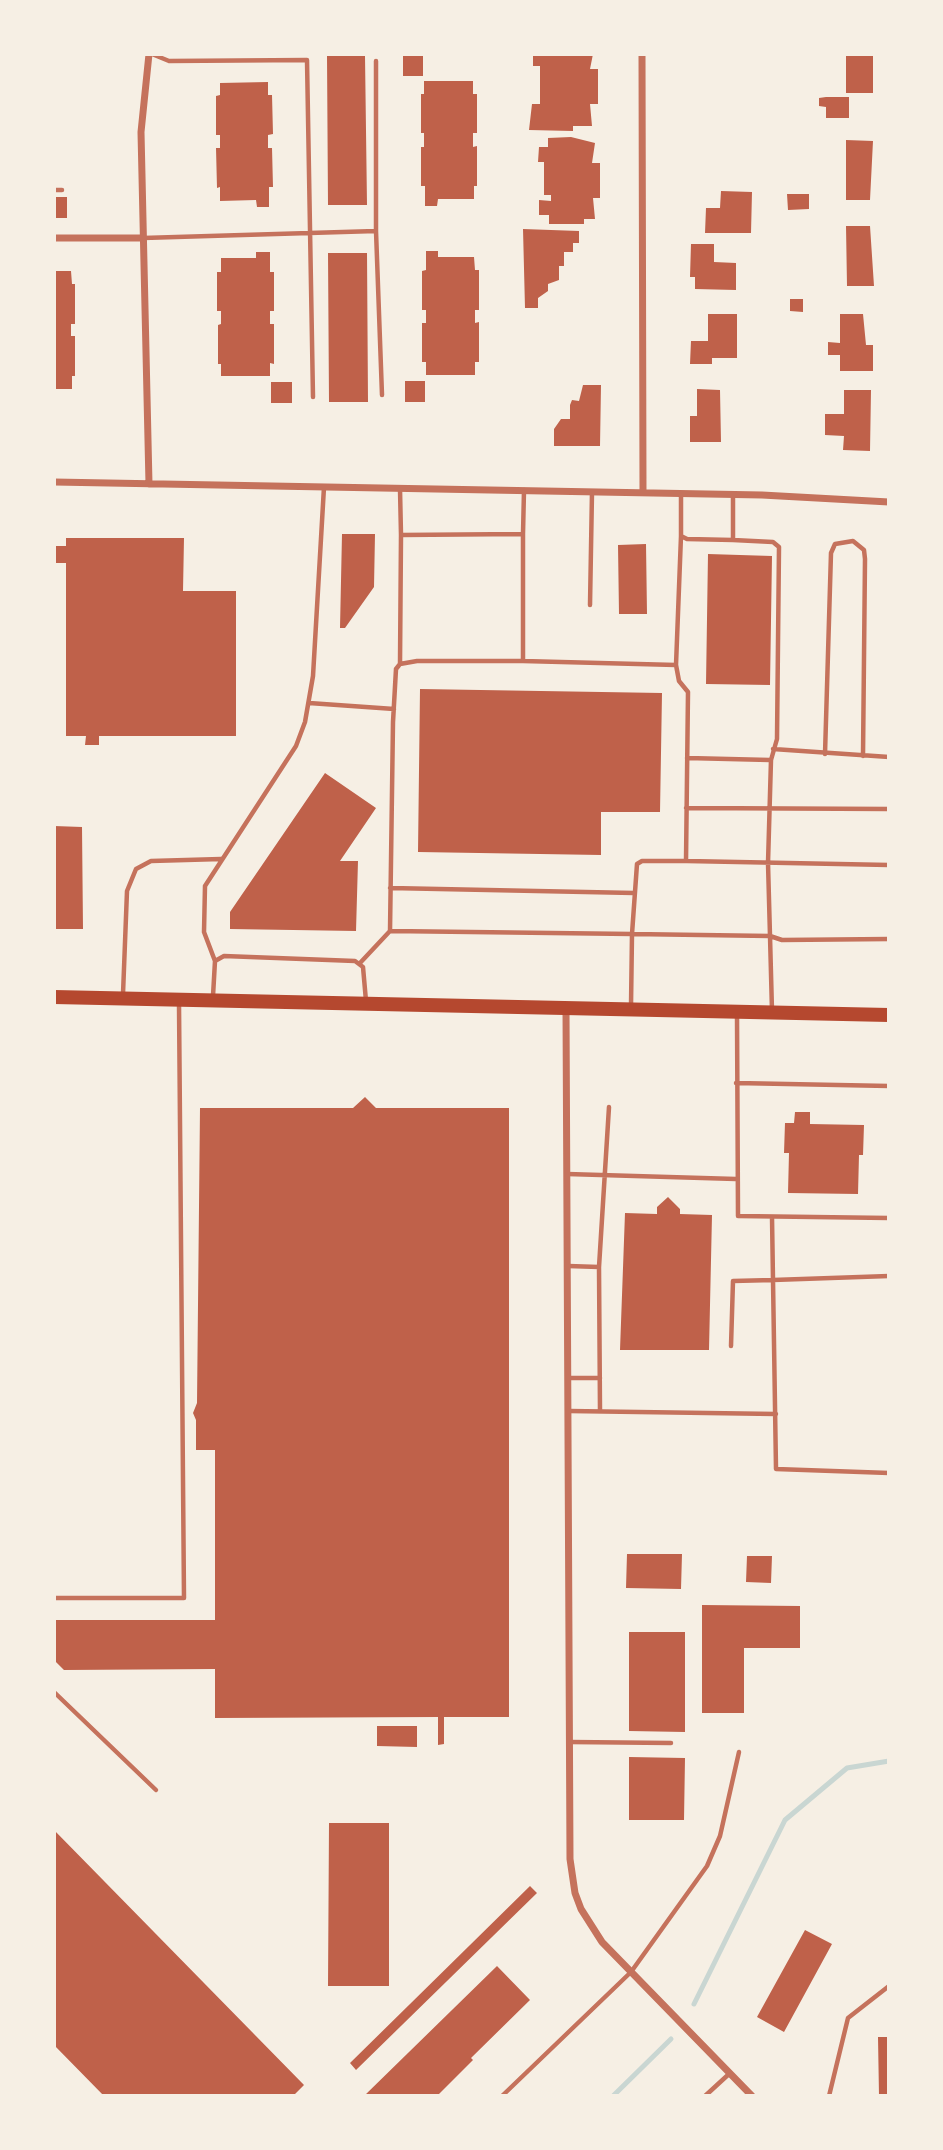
<!DOCTYPE html>
<style>
body{margin:0}
#map{position:relative;width:943px;height:2150px;overflow:hidden;background:#f6efe4;font-family:Figtree,sans-serif}
canvas{display:block}
.frame{position:absolute;inset:0;border:56px solid #f6efe4;pointer-events:none}
</style>
<div id="map">
<canvas width="943" height="2150"></canvas>
<div class="frame"></div>
</div>
<script>
const c = document.querySelector('canvas').getContext('2d');
c.lineJoin = 'round';
function toPath(rows) {
  const path = new Path2D();
  for (const r of rows) {
    path.moveTo(r[0], r[1]);
    for (let i = 2; i < r.length; i += 2) path.lineTo(r[i], r[i + 1]);
  }
  return path;
}
function strokePath(path, color, width, dash) {
  c.strokeStyle = color;
  c.lineWidth = width;
  c.lineCap = dash ? 'butt' : 'round';
  c.setLineDash(dash || []);
  c.stroke(path);
}
function fill(path, color) {
  c.fillStyle = color;
  c.fill(path, 'evenodd');
}
const stream = toPath([
 [694,2004,785,1820,847,1768,889,1761],
 [613,2096,671,2039]
]);
const building = toPath([
 [533,54,593,54,590,69,598,69,598,104,590,104,592,126,573,126,573,131,529,130,532,104,540,104,540,66,533,66],
 [846,54,873,54,873,93,846,93],
 [403,55,423,55,423,76,403,76],
 [327,56,365,56,367,205,328,205],
 [424,81,473,81,473,94,477,94,477,133,473,133,473,147,477,146,477,186,474,186,474,199,438,199,437,206,425,206,425,186,421,186,421,147,424,147,424,133,421,133,421,94,424,94],
 [268,82,268,95,272,95,273,134,268,135,268,148,272,148,273,187,269,187,269,207,257,207,256,200,220,201,220,187,217,188,216,148,220,148,220,135,216,135,216,96,220,95,220,83],
 [826,97,849,97,849,118,826,118,826,107,819,106,819,98],
 [571,137,595,143,592,163,600,163,600,198,593,198,595,219,584,219,584,224,549,224,549,215,539,215,539,200,551,201,551,195,544,195,544,162,538,162,539,147,548,147,548,138],
 [846,140,873,141,870,200,846,200],
 [721,191,752,192,751,233,705,233,706,208,720,208],
 [787,194,809,194,809,209,788,210],
 [54,197,67,197,67,218,54,218],
 [846,226,870,226,874,286,847,286],
 [523,229,579,231,579,243,573,243,573,252,564,252,564,266,559,266,559,280,548,284,548,291,538,298,538,308,525,308],
 [691,244,714,244,714,262,736,263,736,290,695,289,695,277,690,277],
 [426,251,438,251,438,257,474,257,475,270,479,270,479,310,475,310,475,323,479,322,479,362,475,362,475,375,426,375,426,362,422,362,422,323,426,323,426,310,422,310,422,271,426,270],
 [256,252,270,252,270,272,274,272,274,311,270,311,270,324,274,324,274,364,270,363,270,376,221,376,221,364,218,364,218,325,221,324,221,311,217,311,217,272,221,272,221,258,256,258],
 [328,253,367,253,368,402,329,402],
 [54,271,71,271,72,284,75,284,75,324,71,324,71,336,75,336,75,376,72,376,72,389,54,389],
 [790,299,803,299,803,312,790,311],
 [708,314,737,314,737,358,712,358,712,364,690,364,691,341,708,341],
 [840,314,863,314,866,345,873,345,873,371,840,371,840,355,828,355,828,342,840,343],
 [405,381,425,381,425,402,405,402],
 [271,382,292,382,292,403,271,403],
 [583,385,601,385,600,446,554,446,554,429,561,419,570,419,570,405,572,400,579,401],
 [697,389,720,390,721,442,690,442,690,416,697,416],
 [844,390,871,390,870,451,843,450,844,436,825,435,825,414,844,414],
 [342,534,375,534,374,587,345,628,340,628],
 [66,538,184,538,183,591,236,591,236,736,99,736,99,745,85,745,86,736,66,736,66,563,54,563,54,546,66,546],
 [646,544,647,614,619,614,618,545],
 [708,554,772,556,770,685,706,684],
 [420,689,662,693,660,812,601,812,601,855,418,852],
 [325,773,376,808,340,861,358,861,356,931,230,929,230,912],
 [54,826,82,827,83,929,54,929],
 [365,1097,376,1108,509,1108,509,1717,444,1717,444,1744,438,1745,438,1717,215,1718,215,1669,64,1670,54,1660,54,1620,215,1620,215,1450,196,1450,196,1420,193,1413,197,1403,200,1108,353,1108],
 [795,1112,810,1112,810,1124,864,1125,863,1155,859,1155,858,1194,788,1193,789,1153,784,1153,785,1123,794,1123],
 [668,1197,680,1209,680,1214,712,1215,709,1350,620,1350,625,1213,657,1214,657,1207],
 [627,1554,682,1554,681,1589,626,1588],
 [747,1556,772,1556,771,1583,746,1582],
 [702,1605,800,1606,800,1648,744,1648,744,1713,702,1713],
 [629,1632,685,1632,685,1732,629,1731],
 [377,1726,417,1726,417,1747,377,1746],
 [629,1757,685,1758,684,1820,629,1820],
 [329,1823,389,1823,389,1986,328,1986],
 [54,1830,304,2085,293,2096,104,2096,54,2045],
 [530,1886,537,1893,356,2070,350,2063],
 [805,1930,832,1944,784,2032,757,2017],
 [497,1966,530,2000,471,2058,473,2060,437,2096,364,2096],
 [878,2037,889,2037,889,2096,879,2096]
]);
const service = toPath([
 [152,54,169,61,307,60,313,397],
 [376,61,376,231,382,395],
 [54,190,62,190],
 [143,238,376,231],
 [400,489,401,535,523,534,524,490],
 [681,494,681,536,687,539,733,540],
 [733,495,733,540,773,542,779,547,777,739,771,760,768,863,770,936,782,940,889,939],
 [523,534,523,661],
 [590,605,592,492],
 [400,664,401,535],
 [676,665,681,536],
 [309,703,394,709],
 [773,749,889,757],
 [825,754,831,553,835,544,853,541,864,550,865,559,863,756],
 [687,758,770,760],
 [686,808,889,809],
 [687,861,889,865],
 [390,888,634,893],
 [215,961,204,932,205,886,296,746,305,722,313,676,324,487],
 [360,963,390,931,393,722,396,669,400,664,417,661,523,661,676,665,679,681,688,692,686,861,642,861,637,864,632,934,390,931],
 [123,994,127,891,136,869,151,861,221,859],
 [213,996,215,961,224,956,355,961,363,967,366,1001],
 [631,1006,632,934,770,936,772,1011],
 [737,1014,738,1216,889,1218],
 [736,1083,889,1086],
 [567,1174,736,1179],
 [568,1266,599,1267,609,1107],
 [599,1267,600,1411],
 [889,1276,773,1280,776,1469,889,1473],
 [731,1346,733,1281,773,1280,772,1217],
 [568,1378,600,1378],
 [569,1411,776,1414],
 [54,1598,184,1598,179,1004],
 [54,1692,156,1790],
 [570,1742,671,1743],
 [502,2096,631,1972,707,1866,720,1836,739,1752],
 [705,2096,729,2074],
 [829,2096,848,2018,889,1986]
]);
const minor = toPath([
 [642,54,643,493],
 [54,238,142,238],
 [54,482,762,495,889,502],
 [149,484,141,132,149,54],
 [566,1009,570,1859,575,1893,581,1909,602,1942,752,2096]
]);
const secondary = toPath([
 [54,997,889,1015]
]);
strokePath(stream, '#c9d6d2', 5);
fill(building, '#bf614a');
strokePath(service, '#c5725c', 4.5);
strokePath(minor, '#c5725c', 7);
strokePath(secondary, '#b5482f', 14);
</script>
